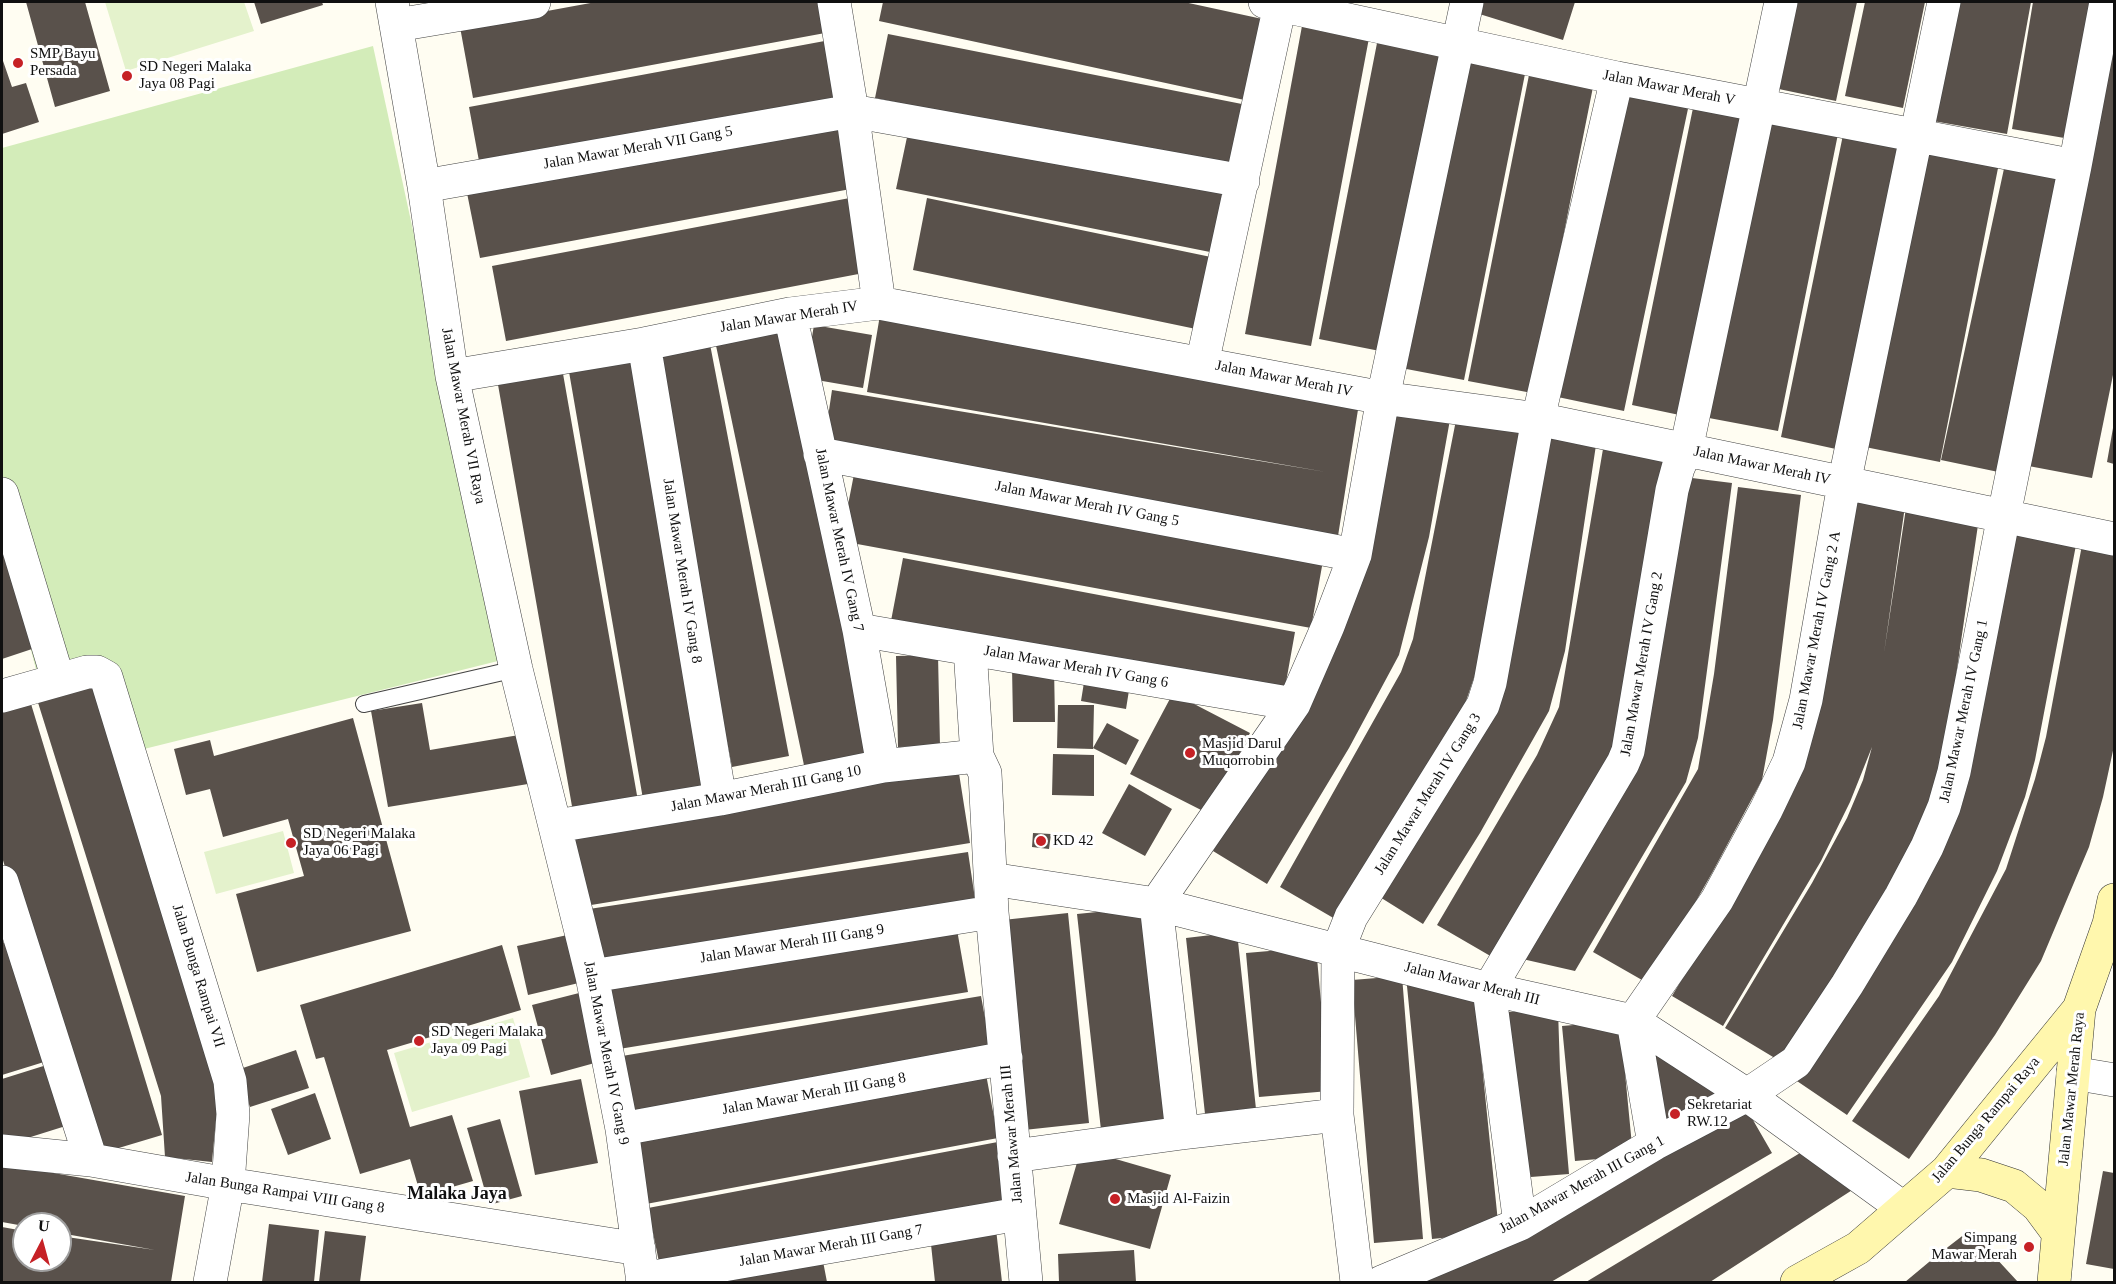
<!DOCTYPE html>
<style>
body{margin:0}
#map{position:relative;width:2116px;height:1284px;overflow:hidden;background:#fffdf2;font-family:Georgia,serif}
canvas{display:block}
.frame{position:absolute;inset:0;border:3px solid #101010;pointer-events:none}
.north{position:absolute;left:12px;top:1212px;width:60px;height:60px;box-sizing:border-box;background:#fff;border:2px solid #9f9f9f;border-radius:50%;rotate:6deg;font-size:16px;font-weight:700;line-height:24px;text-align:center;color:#101010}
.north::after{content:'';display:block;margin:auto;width:21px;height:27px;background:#c62126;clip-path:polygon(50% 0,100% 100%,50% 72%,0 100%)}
</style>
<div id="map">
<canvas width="2116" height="1284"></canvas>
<div class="frame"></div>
<div class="north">U</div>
</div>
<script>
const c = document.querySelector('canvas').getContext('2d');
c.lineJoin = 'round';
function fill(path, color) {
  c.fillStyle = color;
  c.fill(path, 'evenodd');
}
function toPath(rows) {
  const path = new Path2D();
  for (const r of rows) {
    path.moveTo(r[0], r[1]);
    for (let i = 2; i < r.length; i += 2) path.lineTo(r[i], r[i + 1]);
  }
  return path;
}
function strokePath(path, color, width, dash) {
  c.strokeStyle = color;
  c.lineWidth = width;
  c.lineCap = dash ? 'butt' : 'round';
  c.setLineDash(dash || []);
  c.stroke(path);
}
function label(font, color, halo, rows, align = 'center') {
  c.font = font + ' Georgia,serif';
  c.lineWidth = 6;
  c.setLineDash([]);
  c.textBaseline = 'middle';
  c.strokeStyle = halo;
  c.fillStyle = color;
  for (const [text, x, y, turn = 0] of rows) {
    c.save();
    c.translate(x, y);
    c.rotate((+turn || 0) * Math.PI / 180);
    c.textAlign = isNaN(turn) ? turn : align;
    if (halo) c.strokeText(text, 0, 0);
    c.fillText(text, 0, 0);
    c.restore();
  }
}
const green = toPath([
 [373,46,506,659,136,751,39,681,2,538,2,148]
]);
const pitch = toPath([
 [105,2,244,2,254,31,126,71],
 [283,831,294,873,216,894,204,852],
 [513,1018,530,1077,412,1112,394,1053]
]);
const building = toPath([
 [26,2,85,2,110,91,55,107],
 [254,2,322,2,323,5,261,24],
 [596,2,830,2,836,31,473,98,460,27],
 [883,2,1184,2,1267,20,1249,101,879,21],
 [1477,2,1575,2,1563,40,1473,12],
 [1792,2,1857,2,1836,101,1774,88],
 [1865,2,1925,2,1903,108,1845,96],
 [1954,2,2031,2,2007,134,1933,121],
 [2033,2,2100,2,2076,140,2012,129],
 [2114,2,2114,370,2092,478,2018,464],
 [1302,26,1369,38,1311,346,1245,334],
 [888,34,1252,106,1239,170,875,98],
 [1378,38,1444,51,1385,352,1319,339],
 [830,40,846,104,481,172,469,107],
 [2,58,12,87,26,83,39,122,2,134],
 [1456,60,1525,74,1464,380,1396,367],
 [1529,75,1593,87,1532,393,1468,381],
 [1618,89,1689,104,1624,411,1553,396],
 [1693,108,1750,119,1689,417,1632,405],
 [1770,115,1839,129,1778,431,1709,418],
 [843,123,856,188,480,258,467,193],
 [910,123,1230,183,1215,253,896,189],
 [1844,130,1909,143,1845,451,1781,437],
 [1923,148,1999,163,1940,462,1865,447],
 [2005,164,2072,179,2008,474,1941,460],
 [855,197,869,272,506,341,492,266],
 [927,198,1211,257,1196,329,913,270],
 [880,315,1360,397,1338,536,823,451,832,390,1326,472,867,392],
 [788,321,879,755,805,770,714,336],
 [814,325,872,335,863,388,805,378],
 [709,339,789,756,732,767,651,350],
 [638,353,714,787,643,799,568,366],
 [562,368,638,801,573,812,497,379],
 [1389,403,1451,414,1429,537,1399,655,1349,748,1267,884,1213,851,1294,716],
 [1457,415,1528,429,1480,660,1465,704,1342,923,1280,887,1401,672,1413,639],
 [2113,428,2114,429,2114,464,2107,462],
 [1540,437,1596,445,1565,651,1549,711,1480,833,1423,924,1375,894,1471,741],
 [1603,449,1674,461,1616,760,1499,961,1437,925,1537,755,1559,707],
 [855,469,1324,555,1311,628,841,541],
 [1676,476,1732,483,1698,738,1686,782,1575,971,1518,958,1596,825],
 [1738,487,1801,495,1773,720,1762,780,1712,873,1649,984,1593,952,1698,769,1714,674],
 [1846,497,1905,506,1884,653,1906,508,1979,518,1952,703,1940,763,1915,854,1788,1066,1725,1028,1812,883,1847,818,1863,780,1872,747,1850,802,1821,861,1723,1026,1672,996,1770,831],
 [2013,533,2076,545,2035,760,2025,797,1997,871,1952,962,1847,1115,1794,1079,1893,929],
 [2082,545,2114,551,2114,746,2103,797,2089,847,2041,961,1995,1035,1909,1159,1852,1121,1939,996,2006,869,2035,779,2046,737],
 [2,547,41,646,2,659],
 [903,558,1295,632,1283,699,890,626],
 [938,655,940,746,898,747,896,656],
 [1054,666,1055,722,1013,722,1012,667],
 [1086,670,1131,678,1126,709,1081,701],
 [94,676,220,1077,212,1162,165,1157,161,1096,35,693],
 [1173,693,1250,733,1209,814,1130,774],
 [28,694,162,1135,92,1156,2,857,2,703],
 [422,703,430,750,519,735,528,784,388,807,371,711],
 [1058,705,1094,705,1093,749,1057,748],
 [353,718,411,931,257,972,236,894,304,876,288,819,223,837,210,789,186,795,174,749,210,740,214,756],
 [1107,723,1139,740,1126,765,1093,748],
 [1053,754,1094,755,1094,796,1052,795],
 [958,767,970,843,585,906,572,830],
 [1129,784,1172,809,1145,856,1102,833],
 [1033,833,1051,834,1049,849,1032,847],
 [968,852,977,912,598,969,589,909],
 [1147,907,1171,1122,1101,1130,1077,914],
 [1068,913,1089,1123,1024,1130,1003,920],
 [956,924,968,992,619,1049,607,981],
 [1237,932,1256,1109,1205,1114,1186,938],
 [572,934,583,982,528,995,517,946],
 [5,942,44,1062,2,1075,2,943],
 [502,945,521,1010,387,1050,410,1127,452,1115,473,1181,421,1196,410,1159,360,1174,324,1057,316,1059,300,1005],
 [1316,947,1329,1091,1259,1097,1246,953],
 [1402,976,1423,1239,1374,1243,1352,980],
 [1406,976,1474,986,1499,1232,1432,1239],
 [583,992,602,1061,551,1075,532,1005],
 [981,996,992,1056,632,1116,622,1056],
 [1558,1010,1560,1070,1569,1174,1518,1178,1504,1012],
 [1620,1021,1633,1156,1575,1161,1562,1026],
 [1650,1047,1731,1091,1657,1136],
 [296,1050,309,1088,250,1107,237,1070],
 [53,1063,72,1124,2,1146,2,1079],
 [985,1069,998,1138,646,1204,633,1136],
 [581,1079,598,1163,535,1175,519,1091],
 [315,1093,331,1139,288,1155,271,1109],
 [1742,1101,1772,1153,1551,1282,1418,1282],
 [500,1119,522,1196,489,1205,467,1128],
 [1003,1141,1015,1200,660,1267,648,1208],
 [1810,1147,1860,1185,1710,1282,1586,1282],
 [1081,1149,1171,1175,1150,1249,1059,1224],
 [2,1164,185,1196,171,1282,2,1282,2,1227,24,1231,24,1260,60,1260,60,1236,155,1250,60,1233,60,1224,24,1224,24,1226,2,1222],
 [2103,1171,2114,1173,2114,1269,2086,1264],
 [269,1224,319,1230,314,1282,262,1282],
 [996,1229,1002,1282,935,1282,930,1235],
 [1970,1230,2018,1282,1905,1282,1935,1257],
 [325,1231,366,1236,360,1282,319,1282],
 [1134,1250,1136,1282,1059,1282,1058,1254],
 [821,1251,827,1282,663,1282]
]);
const lane = toPath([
 [364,704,516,669]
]);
const street = toPath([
 [392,2,424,186,452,376,516,669,592,976,622,1129,643,1282],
 [834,2,852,111,879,303],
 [1265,2,1617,78,2075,166],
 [397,25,534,2],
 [424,186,852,111,1243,181],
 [790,314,859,630,883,766],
 [644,344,720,799],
 [1202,364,1280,5],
 [452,376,644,344,790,314,879,303,1383,398,1538,419,2114,539],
 [820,454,1355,555],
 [2,494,58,679],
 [859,630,1294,704],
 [970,649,977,756,985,773,992,912,1026,1282],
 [2,696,87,672,97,672,106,677,230,1081,233,1114,228,1184,210,1282],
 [556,826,720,799,883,766,977,756],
 [991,879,1156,904,1489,989,1633,1021,1747,1095,1903,1208],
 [2,882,91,1160],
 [592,976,992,912],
 [2073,1073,2114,1080],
 [622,1129,1006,1058],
 [1182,1133,1156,904,1294,704,1328,626,1355,555,1383,398,1467,2],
 [1654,1144,1633,1021,1717,900,1766,810,1789,762,1806,700,1844,484,1944,2],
 [2,1151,91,1160,228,1184,639,1249],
 [1014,1156,1182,1133,1337,1115],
 [1520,1224,1489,989,1623,763,1628,751,1672,490,1678,468,1686,450,1781,2],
 [642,1279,1019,1214],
 [1357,1282,1337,1115,1338,950,1351,917,1483,705,1490,683,1538,419,1617,78],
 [1382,1282,1520,1224,1654,1144,1747,1095,1796,1062,1847,985,1901,896,1927,847,1944,807,1954,772,2004,515,2075,166,2106,2]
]);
const secondary = toPath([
 [1947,1171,1981,1175,2014,1186,2038,1206,2058,1233],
 [1797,1282,1858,1248,1947,1171,2079,1009],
 [2054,1282,2079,1009,2109,924,2114,900]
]);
const markers = [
 [18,63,6,"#c62126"],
 [127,76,6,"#c62126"],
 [1190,753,6,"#c62126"],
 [1041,841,6,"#c62126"],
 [291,843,6,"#c62126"],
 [419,1041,6,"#c62126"],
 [1675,1114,6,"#c62126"],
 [1115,1199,6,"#c62126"],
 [2029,1247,6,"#c62126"]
];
const poiNames = [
 ["SMP Bayu",30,54],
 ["Persada",30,71],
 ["SD Negeri Malaka",139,67],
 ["Jaya 08 Pagi",139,84],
 ["Masjid Darul",1202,744],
 ["Muqorrobin",1202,761],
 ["SD Negeri Malaka",303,834],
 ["Jaya 06 Pagi",303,851],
 ["KD 42",1053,841],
 ["SD Negeri Malaka",431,1032],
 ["Jaya 09 Pagi",431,1049],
 ["Sekretariat",1687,1105],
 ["RW.12",1687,1122],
 ["Masjid Al-Faizin",1127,1199],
 ["Simpang",2017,1238,"right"],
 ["Mawar Merah",2017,1255,"right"]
];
const streetNames = [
 ["Jalan Mawar Merah V",1669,88,11],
 ["Jalan Mawar Merah VII Gang 5",638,148,-10],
 ["Jalan Mawar Merah IV",789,317,-9],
 ["Jalan Mawar Merah IV",1284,379,11],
 ["Jalan Mawar Merah VII Raya",463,416,79],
 ["Jalan Mawar Merah IV",1762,466,12],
 ["Jalan Mawar Merah IV Gang 5",1087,504,11],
 ["Jalan Mawar Merah IV Gang 7",839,540,78],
 ["Jalan Mawar Merah IV Gang 8",682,571,81],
 ["Jalan Mawar Merah IV Gang 2 A",1817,630,-79],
 ["Jalan Mawar Merah IV Gang 2",1642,664,-80],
 ["Jalan Mawar Merah IV Gang 6",1076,667,10],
 ["Jalan Mawar Merah IV Gang 1",1964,711,-78],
 ["Jalan Mawar Merah III Gang 10",766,789,-11],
 ["Jalan Mawar Merah IV Gang 3",1428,794,-58],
 ["Jalan Mawar Merah III Gang 9",792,944,-9],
 ["Jalan Bunga Rampai VII",198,976,73],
 ["Jalan Mawar Merah III",1472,984,14],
 ["Jalan Mawar Merah IV Gang 9",606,1053,79],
 ["Jalan Mawar Merah Raya",2072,1089,-84],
 ["Jalan Mawar Merah III Gang 8",814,1094,-10],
 ["Jalan Bunga Rampai Raya",1986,1120,-50],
 ["Jalan Mawar Merah III",1012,1134,-95],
 ["Jalan Mawar Merah III Gang 1",1582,1185,-29],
 ["Jalan Bunga Rampai VIII Gang 8",285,1193,9],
 ["Jalan Mawar Merah III Gang 7",831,1246,-10]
];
const quarterNames = [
 ["Malaka Jaya",457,1194]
];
fill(green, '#d3ecb9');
fill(pitch, '#e4f2cc');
fill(building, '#59514b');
strokePath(lane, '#434343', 18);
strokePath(street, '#434343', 34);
strokePath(secondary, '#323232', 34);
strokePath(lane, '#fff', 16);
strokePath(street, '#fff', 33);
strokePath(secondary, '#fff7ad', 33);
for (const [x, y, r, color] of markers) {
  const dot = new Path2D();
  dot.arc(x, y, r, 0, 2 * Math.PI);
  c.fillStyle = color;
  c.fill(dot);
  strokePath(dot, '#fff', 2);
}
label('15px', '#101010', '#fff', poiNames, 'left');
label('15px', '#101010', '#fff', streetNames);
label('bold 18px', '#101010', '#fff', quarterNames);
</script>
